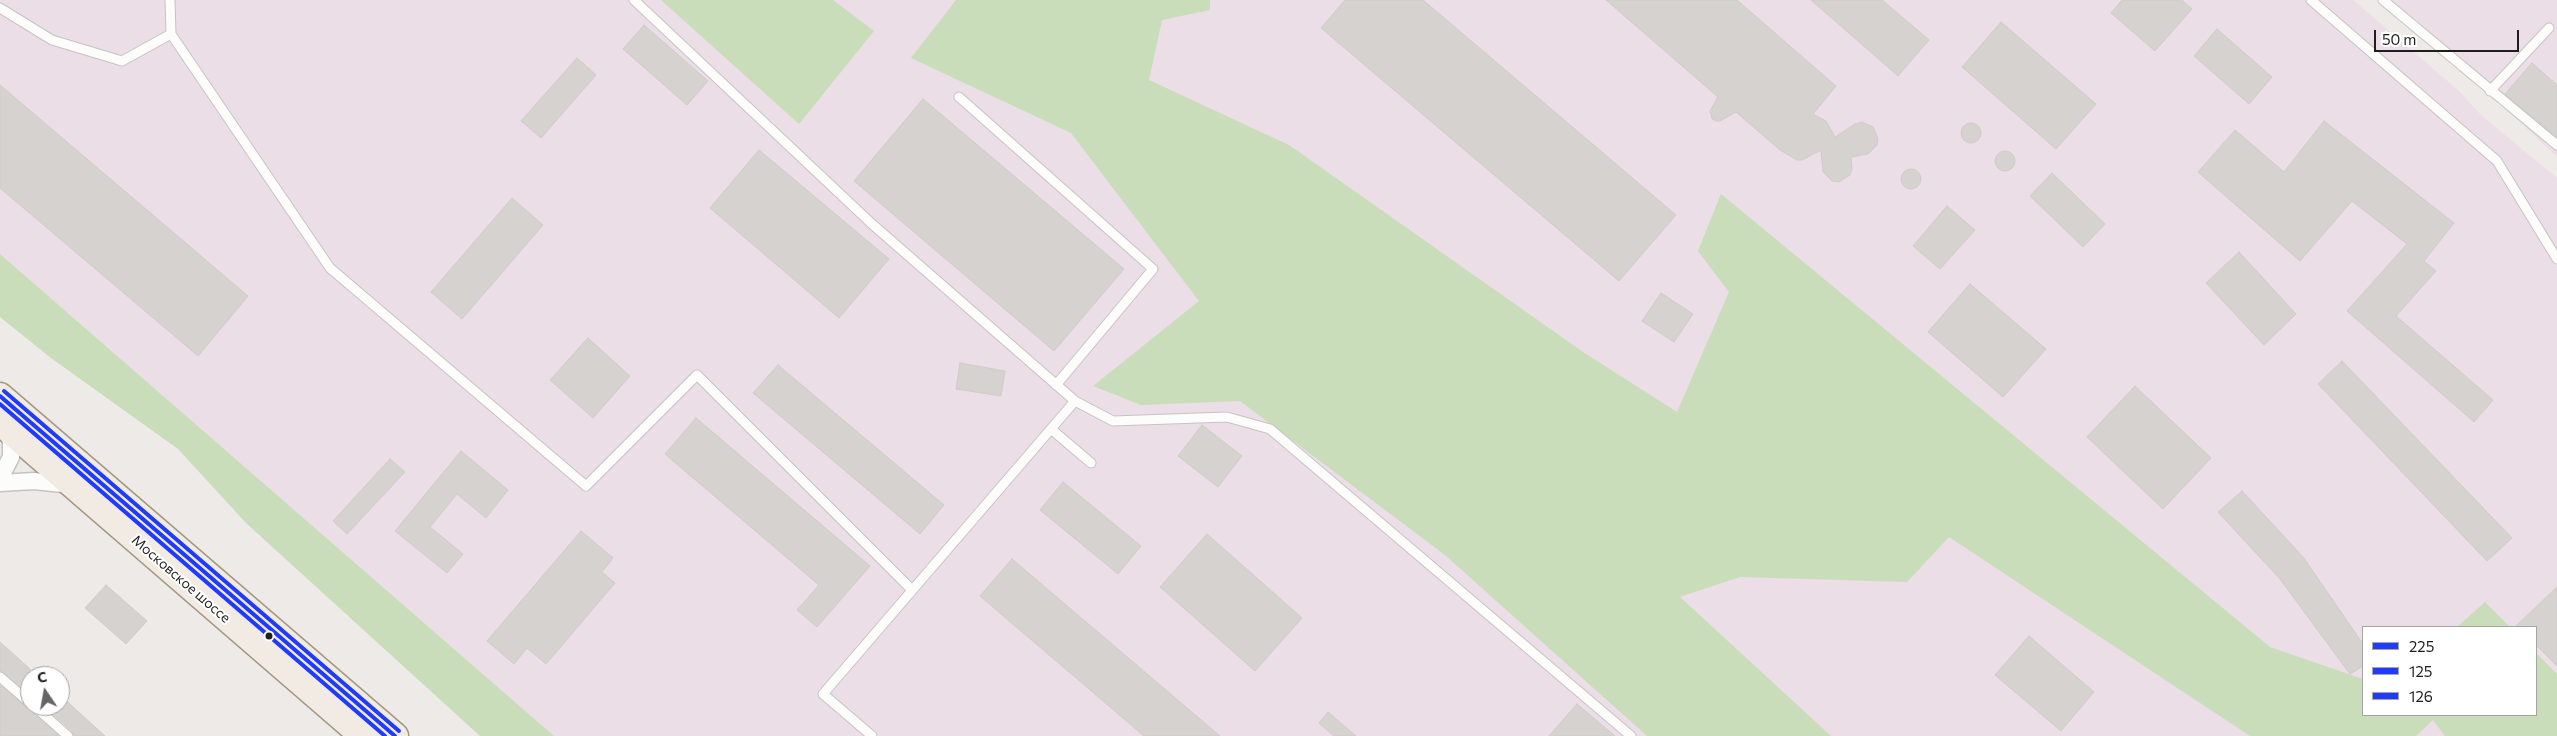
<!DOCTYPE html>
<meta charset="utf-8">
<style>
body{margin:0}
#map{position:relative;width:2557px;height:736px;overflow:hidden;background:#edeae7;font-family:Commissioner,sans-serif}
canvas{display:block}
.legend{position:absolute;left:2362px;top:626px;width:175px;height:90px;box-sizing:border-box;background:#fff;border:1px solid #a5a5a5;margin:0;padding:6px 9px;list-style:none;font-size:15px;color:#1e1e1e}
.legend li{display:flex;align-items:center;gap:10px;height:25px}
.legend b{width:25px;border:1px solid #a5a5a5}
.north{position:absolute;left:20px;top:666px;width:50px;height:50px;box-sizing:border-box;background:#fff;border:1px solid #a5a5a5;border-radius:50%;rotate:348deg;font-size:14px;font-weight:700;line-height:20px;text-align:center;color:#1e1e1e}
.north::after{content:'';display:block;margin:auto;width:18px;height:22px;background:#666564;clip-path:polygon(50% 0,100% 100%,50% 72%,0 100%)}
.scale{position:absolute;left:2374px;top:30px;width:145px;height:22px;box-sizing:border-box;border:2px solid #1e1e1e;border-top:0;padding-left:6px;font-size:15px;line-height:18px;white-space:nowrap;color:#1e1e1e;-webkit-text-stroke:4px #fff;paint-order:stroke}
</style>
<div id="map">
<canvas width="2557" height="736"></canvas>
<ul class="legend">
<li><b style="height:6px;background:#1f3bff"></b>225</li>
<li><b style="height:6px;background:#1f3bff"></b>125</li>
<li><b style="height:6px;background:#1f3bff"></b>126</li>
</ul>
<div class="north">С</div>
<div class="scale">50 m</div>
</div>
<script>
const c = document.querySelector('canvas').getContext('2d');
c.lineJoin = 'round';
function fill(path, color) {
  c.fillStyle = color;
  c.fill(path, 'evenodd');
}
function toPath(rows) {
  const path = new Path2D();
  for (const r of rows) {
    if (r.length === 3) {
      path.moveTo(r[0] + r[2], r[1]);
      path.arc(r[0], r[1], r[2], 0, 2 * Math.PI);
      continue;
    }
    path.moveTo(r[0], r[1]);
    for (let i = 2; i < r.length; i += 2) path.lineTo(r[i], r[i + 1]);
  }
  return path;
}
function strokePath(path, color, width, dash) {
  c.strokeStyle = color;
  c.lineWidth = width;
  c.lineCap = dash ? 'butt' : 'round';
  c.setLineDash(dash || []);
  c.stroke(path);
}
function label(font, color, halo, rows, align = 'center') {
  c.font = font + ' Commissioner,sans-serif';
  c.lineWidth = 4;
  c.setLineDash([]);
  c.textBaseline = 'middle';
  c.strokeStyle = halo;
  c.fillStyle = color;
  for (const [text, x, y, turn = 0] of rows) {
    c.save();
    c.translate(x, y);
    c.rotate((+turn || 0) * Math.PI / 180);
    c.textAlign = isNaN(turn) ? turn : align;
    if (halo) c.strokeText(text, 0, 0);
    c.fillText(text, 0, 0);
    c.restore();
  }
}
const industrial = toPath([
 [0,0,2353,0,2459,91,2482,116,2557,178,2557,736,554,736,0,254],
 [2363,627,2536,627,2536,715,2363,715],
 [2389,0,2557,0,2557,157,2554,154]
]);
const forest = toPath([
 [661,0,833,0,874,31,799,124],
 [956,0,1210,0,1210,10,1162,20,1149,80,1289,145,1583,352,1677,412,1729,292,1698,251,1721,194,2270,647,2363,679,2363,715,2536,715,2536,653,2557,674,2557,736,2445,736,2433,720,2416,736,2250,736,1949,537,1907,582,1740,577,1680,597,1831,736,1647,736,1445,555,1240,401,1141,405,1093,386,1199,301,1071,133,911,58],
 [0,254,554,736,480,736,246,523,178,449,51,358,0,317],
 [2485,602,2510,627,2457,627]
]);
const building = toPath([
 [1345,0,1423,0,1676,215,1619,281,1321,28,1345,0],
 [1606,0,1737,0,1836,86,1813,114,1826,121,1835,137,1855,124,1862,122,1873,127,1878,139,1877,145,1868,154,1851,157,1852,169,1850,175,1839,182,1832,181,1823,172,1821,150,1802,160,1797,160,1780,150,1736,112,1720,121,1716,121,1712,119,1710,111,1718,97,1606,0],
 [1811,0,1882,0,1929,40,1898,76,1811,0],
 [2122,0,2182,0,2192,9,2155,51,2111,13,2122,0],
 [2001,22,2096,104,2056,149,1962,67,2001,22],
 [644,25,708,81,687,105,623,49,644,25],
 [2217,29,2272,77,2249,104,2194,56,2217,29],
 [577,58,596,75,541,138,521,121,577,58],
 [2532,63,2557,85,2557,137,2505,94,2532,63],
 [0,85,248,296,198,356,0,188,0,85],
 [923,99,1124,269,1054,351,854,181,923,99],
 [2324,121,2454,223,2424,261,2436,271,2396,316,2493,400,2474,422,2347,311,2407,244,2352,201,2300,261,2198,172,2235,130,2284,172,2324,121],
 [1971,133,10],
 [759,150,889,259,839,318,710,208,759,150],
 [2005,161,10],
 [1911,179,10],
 [2052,173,2105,224,2083,247,2030,196,2052,173],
 [512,198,543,225,462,319,431,292,512,198],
 [1947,206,1975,230,1940,269,1913,246,1947,206],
 [2239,252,2296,314,2264,345,2206,283,2239,252],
 [1970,284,2046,349,2003,397,1928,332,1970,284],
 [1661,293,1693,314,1674,342,1642,321,1661,293],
 [588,338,630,376,593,418,550,380,588,338],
 [2342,361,2512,538,2487,561,2318,384,2342,361],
 [960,363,1005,371,1001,396,956,389,960,363],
 [778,365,944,505,920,534,753,393,778,365],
 [2135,386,2211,458,2163,509,2087,437,2135,386],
 [696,418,870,566,817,627,797,610,819,585,665,454,696,418],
 [1202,425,1242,456,1218,487,1178,456,1202,425],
 [461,451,508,490,486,518,457,494,430,527,463,554,447,573,395,531,461,451],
 [390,459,405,472,347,534,333,521,390,459],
 [1063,482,1141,546,1118,574,1040,510,1063,482],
 [2242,491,2303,557,2363,644,2363,666,2350,674,2280,579,2218,512,2242,491],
 [581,531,613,558,602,572,615,583,546,664,527,648,514,664,487,641,581,531],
 [1207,534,1302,618,1255,671,1160,587,1207,534],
 [1012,559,1220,736,1144,736,980,596,1012,559],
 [106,585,147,621,126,644,85,608,106,585],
 [2557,587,2557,666,2536,645,2536,627,2515,627,2557,587],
 [2029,636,2094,692,2061,731,1995,675,2029,636],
 [0,642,30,669,30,695,0,671,0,642],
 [0,685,29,709,59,736,0,736,0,685],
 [60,695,105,736,74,736,72,731,43,706,60,706,60,695],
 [1577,704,1615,736,1549,736,1577,704],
 [1328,712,1356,736,1334,736,1319,723,1328,712]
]);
const service = toPath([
 [170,0,171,34,330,268,586,486,697,375,912,590],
 [634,0,872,224,1075,401,1113,421,1227,417,1270,429,1631,736],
 [2311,0,2497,161,2557,259],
 [2383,0,2557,145],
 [0,8,52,40,122,61,171,34],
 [2490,91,2549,28],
 [959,97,1153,269,1056,385],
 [1051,429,1091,463],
 [0,677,30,703],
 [34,706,68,736],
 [872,736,823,694,1075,401]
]);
const minor = toPath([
 [0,478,11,457,11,442,6,429],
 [0,483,34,481,72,485]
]);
const primary = toPath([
 [0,396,395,736],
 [0,422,363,736]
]);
const bus1 = toPath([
 [0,396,395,736]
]);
const bus2 = toPath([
 [0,404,385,736]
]);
const bus3 = toPath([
 [4,391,399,731]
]);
const markers = [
 [269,636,4.5,"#1e1e1e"]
];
const streetNames = [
 ["Московское шоссе",181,579,41]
];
fill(industrial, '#ebdee7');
fill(forest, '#c9ddba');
fill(building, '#d5d2d0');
strokePath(building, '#d0ccc8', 1);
strokePath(service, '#c5c4c3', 11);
strokePath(minor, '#c5c4c3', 19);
strokePath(primary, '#a39783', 29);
strokePath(service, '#fcfcfb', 9);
strokePath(minor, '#fcfcfb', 16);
strokePath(primary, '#f1ebe4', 26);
strokePath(bus1, '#1f3bff', 4);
strokePath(bus2, '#1f3bff', 4);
strokePath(bus3, '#1f3bff', 4);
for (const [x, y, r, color] of markers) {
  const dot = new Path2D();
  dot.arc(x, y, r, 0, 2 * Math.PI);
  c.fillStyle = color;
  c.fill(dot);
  strokePath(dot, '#fff', 2);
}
label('14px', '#1e1e1e', '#fff', streetNames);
</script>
